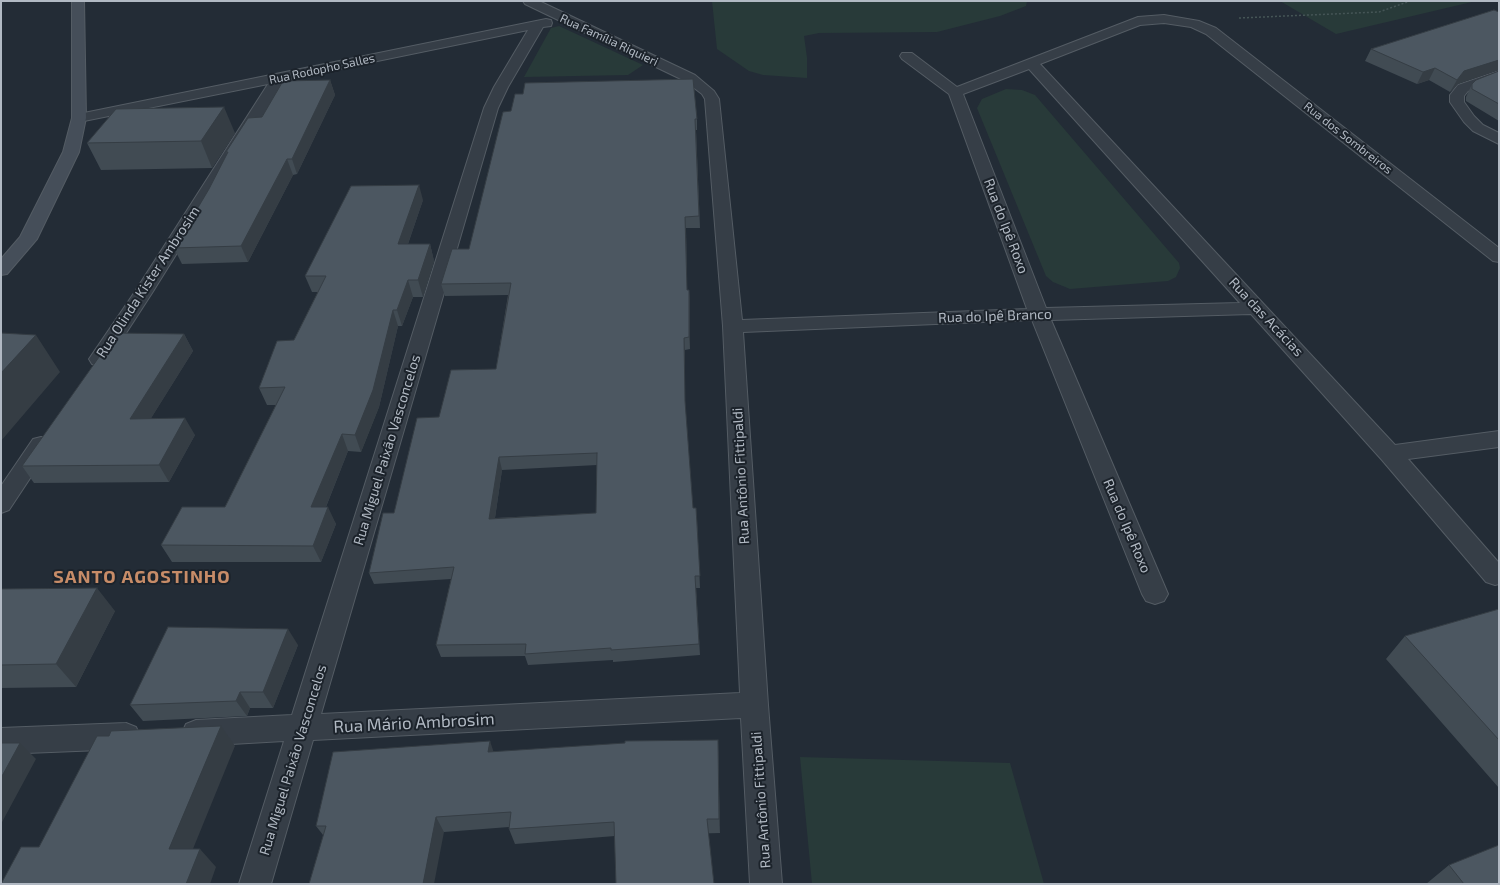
<!DOCTYPE html>
<meta charset="utf-8">
<style>
body{margin:0}
#map{position:relative;width:1500px;height:885px;overflow:hidden;background:#232c36;font-family:"Exo 2",sans-serif}
canvas{display:block}
.frame{position:absolute;inset:0;border:2px solid #b1b9c3;pointer-events:none}
</style>
<div id="map">
<canvas width="1500" height="885"></canvas>
<div class="frame"></div>
</div>
<script>
const c = document.querySelector('canvas').getContext('2d');
c.lineJoin = 'round';
function fill(path, color) {
  c.fillStyle = color;
  c.fill(path, 'evenodd');
}
function toPath(rows) {
  const path = new Path2D();
  for (const r of rows) {
    path.moveTo(r[0], r[1]);
    for (let i = 2; i < r.length; i += 2) path.lineTo(r[i], r[i + 1]);
  }
  return path;
}
function strokePath(path, color, width, dash) {
  c.strokeStyle = color;
  c.lineWidth = width;
  c.lineCap = dash ? 'butt' : 'round';
  c.setLineDash(dash || []);
  c.stroke(path);
}
function label(font, color, halo, rows, align = 'center') {
  c.font = font + ' "Exo 2",sans-serif';
  c.lineWidth = 4;
  c.setLineDash([]);
  c.textBaseline = 'middle';
  c.strokeStyle = halo;
  c.fillStyle = color;
  for (const [text, x, y, turn = 0] of rows) {
    c.save();
    c.translate(x, y);
    c.rotate((+turn || 0) * Math.PI / 180);
    c.textAlign = isNaN(turn) ? turn : align;
    if (halo) c.strokeText(text, 0, 0);
    c.fillText(text, 0, 0);
    c.restore();
  }
}
const green = toPath([
 [712,1,1027,1,1026,6,1000,16,937,32,819,33,804,36,807,58,807,78,763,75,749,71,717,49],
 [1280,1,1476,1,1336,34],
 [559,26,643,65,628,75,524,77,551,28],
 [1006,89,1022,90,1035,95,1179,263,1180,268,1176,277,1168,281,1070,289,1053,282,1046,276,977,108,982,99],
 [800,757,1010,763,1044,884,812,884]
]);
const path = toPath([
 [1239,18,1379,12,1410,1]
]);
const minor = toPath([
 [523,1,539,1,695,75,714,91,719,99,742,320,1027,309,949,94,902,59,900,56,902,53,912,53,957,87,1138,17,1164,15,1199,21,1216,28,1499,248,1499,262,1493,261,1206,34,1191,27,1164,23,1140,25,1040,64,1395,445,1499,431,1499,447,1408,459,1499,563,1499,584,1495,585,1486,582,1382,460,1251,314,1051,320,1168,594,1164,601,1155,604,1146,601,1142,594,1032,320,743,332,768,705,782,884,750,884,741,718,313,740,271,884,239,884,284,741,196,746,186,742,182,733,186,724,196,720,292,715,484,108,494,87,528,30,285,80,152,293,106,364,99,366,92,364,89,359,134,293,268,84,79,122,74,121,72,118,74,115,546,19,551,20,552,23,551,26,543,27,508,87,498,108,321,714,740,693,723,326,705,99,702,94,685,81,525,4,523,1],
 [1029,69,1240,303,1046,308,963,94,1029,69],
 [1499,71,1499,80,1468,91,1464,96,1464,102,1474,116,1483,125,1499,133,1499,144,1473,131,1464,122,1450,102,1450,95,1458,85,1499,71],
 [41,437,49,439,52,445,9,510,1,513,1,486,33,439,41,437],
 [126,723,136,727,140,736,136,745,126,749,1,754,1,728,126,723]
]);
const secondary = toPath([
 [72,1,84,1,86,118,79,152,37,239,7,274,1,275,1,259,20,237,63,152,72,118,72,1]
]);
const wall = toPath([
 [1494,10,1458,84,1450,92,1429,80,1417,84,1365,61,1371,49],
 [1499,71,1499,121,1466,101,1466,97,1472,84],
 [330,80,335,95,297,174,293,175,248,262,182,264,174,248,209,189,227,154,226,152,262,117],
 [523,94,697,119,697,130,696,130,700,228,686,228,687,290,689,290,690,302,690,349,685,350,685,411,693,508,697,520,700,588,696,588,700,655,613,662,613,660,528,665,525,656,441,657,436,645,451,579,374,584,369,573,394,513,439,417,496,369,508,295,445,296,441,284,469,249,511,111],
 [597,465,596,513,495,518,502,470],
 [235,133,212,168,101,170,87,143],
 [423,200,408,244,430,244,434,261,423,297,413,297,402,326,398,326,379,407,361,452,348,451,326,507,336,524,321,562,172,562,161,545,225,507,276,405,267,405,259,388,294,340,318,292,312,292,305,276],
 [184,334,193,351,151,418,195,435,169,482,34,483,22,466],
 [1,589,115,611,76,687,1,688],
 [1499,609,1499,788,1386,659,1405,636],
 [298,645,273,708,250,708,247,716,143,721,130,705],
 [718,740,720,833,615,836,515,844,509,829,509,827,444,832,323,835,316,826,494,752],
 [1449,865,1499,884,1426,884]
]);
const shadedWall = toPath([
 [1499,60,1499,70,1458,84,1450,92,1457,80,1464,71],
 [1435,68,1429,80,1417,84,1423,72],
 [330,80,335,95,297,174,292,159],
 [224,107,235,133,212,168,201,141],
 [287,159,293,175,248,262,241,246],
 [419,185,423,200,402,261,398,244],
 [685,217,686,228,687,302,687,290],
 [430,244,434,261,423,297,418,280],
 [408,280,413,297,402,326,397,310],
 [689,290,690,302,690,349,689,337],
 [393,310,398,326,379,407,361,452,355,435],
 [184,334,193,351,140,436,130,419],
 [36,335,60,372,1,441,1,373],
 [684,338,685,350,685,413,685,401],
 [185,418,195,435,169,482,159,465],
 [342,434,348,451,319,524,311,507],
 [499,457,502,470,493,531,489,519],
 [328,507,336,524,321,562,313,546],
 [97,588,115,611,76,687,56,664],
 [288,629,298,645,273,708,263,692],
 [240,692,250,708,247,716,236,701],
 [221,726,235,746,186,866,169,849],
 [718,740,718,755,720,833,719,819],
 [490,741,495,756,488,752],
 [20,743,36,759,1,824,1,778],
 [436,817,444,832,434,884,423,884],
 [200,849,216,867,210,884,186,884]
]);
const building = toPath([
 [1494,10,1499,12,1499,60,1464,71,1457,80,1435,68,1423,72,1371,49,1494,10],
 [1499,71,1499,104,1472,89,1472,84,1476,80,1499,71],
 [693,79,697,119,695,119,699,216,685,217,687,290,689,290,689,337,684,338,685,401,693,508,696,508,700,576,695,576,699,644,611,650,611,648,525,654,526,644,436,645,454,567,369,573,383,513,394,513,417,418,439,417,451,370,496,369,511,283,441,284,452,249,469,249,503,112,511,111,515,94,523,94,525,83,693,79],
 [597,453,596,513,489,519,499,457,597,453],
 [330,80,292,159,287,159,241,246,174,248,209,189,228,152,226,152,248,118,262,117,283,81,330,80],
 [224,107,201,141,87,143,116,109,224,107],
 [419,185,398,244,430,244,418,280,408,280,397,310,393,310,373,390,355,435,342,434,311,507,328,507,313,546,161,545,182,507,225,507,285,387,259,388,277,341,294,340,326,276,305,276,351,186,419,185],
 [1,333,36,335,1,373,1,333],
 [116,333,184,334,130,419,185,418,159,465,22,466,116,333],
 [97,588,56,664,1,665,1,589,97,588],
 [1499,609,1499,740,1405,636,1499,609],
 [168,627,288,629,263,692,240,692,236,701,130,705,168,627],
 [221,726,169,849,200,849,186,884,1,884,21,847,39,847,97,736,109,736,111,731,221,726],
 [718,740,719,819,707,819,714,884,616,884,614,822,509,829,511,812,436,817,423,884,309,884,326,826,316,826,333,752,490,741,488,752,625,743,625,741,718,740],
 [1,743,20,743,1,778,1,743],
 [1499,845,1499,884,1464,884,1449,865,1499,845]
]);
const farStreetnames = [
 ["Rua Família Riquieri",609,40,25],
 ["Rua Rodopho Salles",322,69,-12],
 ["Rua dos Sombreiros",1348,138,38]
];
const streetNames = [
 ["Rua do Ipê Roxo",1006,226,69],
 ["Rua Olinda Kister Ambrosim",148,282,-57],
 ["Rua do Ipê Branco",995,316,-2],
 ["Rua das Acácias",1266,317,47],
 ["Rua Miguel Paixão Vasconcelos",387,450,-73],
 ["Rua Antônio Fittipaldi",741,476,-93],
 ["Rua do Ipê Roxo",1127,526,67],
 ["Rua Miguel Paixão Vasconcelos",293,760,-73],
 ["Rua Antônio Fittipaldi",761,800,-94]
];
const nearStreetnames = [
 ["Rua Mário Ambrosim",414,723,-3]
];
const districtNames = [
 ["SANTO AGOSTINHO",142,577]
];
fill(green, '#283a39');
strokePath(minor, '#545c64', 2);
strokePath(secondary, '#545c64', 2);
strokePath(path, '#455556', 1.5, [2, 2]);
fill(minor, '#363e47');
fill(secondary, '#454e59');
fill(wall, '#414b53');
fill(shadedWall, '#353d44');
fill(building, '#4c5761');
strokePath(building, '#353d44', 1);
label('12px', '#b1b9c3', '#1c232b', farStreetnames);
label('14px', '#b1b9c3', '#1c232b', streetNames);
label('17px', '#b1b9c3', '#1c232b', nearStreetnames);
c.letterSpacing = '1px';
label('bold 18px', '#c78c68', '#1c232b', districtNames);
c.letterSpacing = '0px';
</script>
